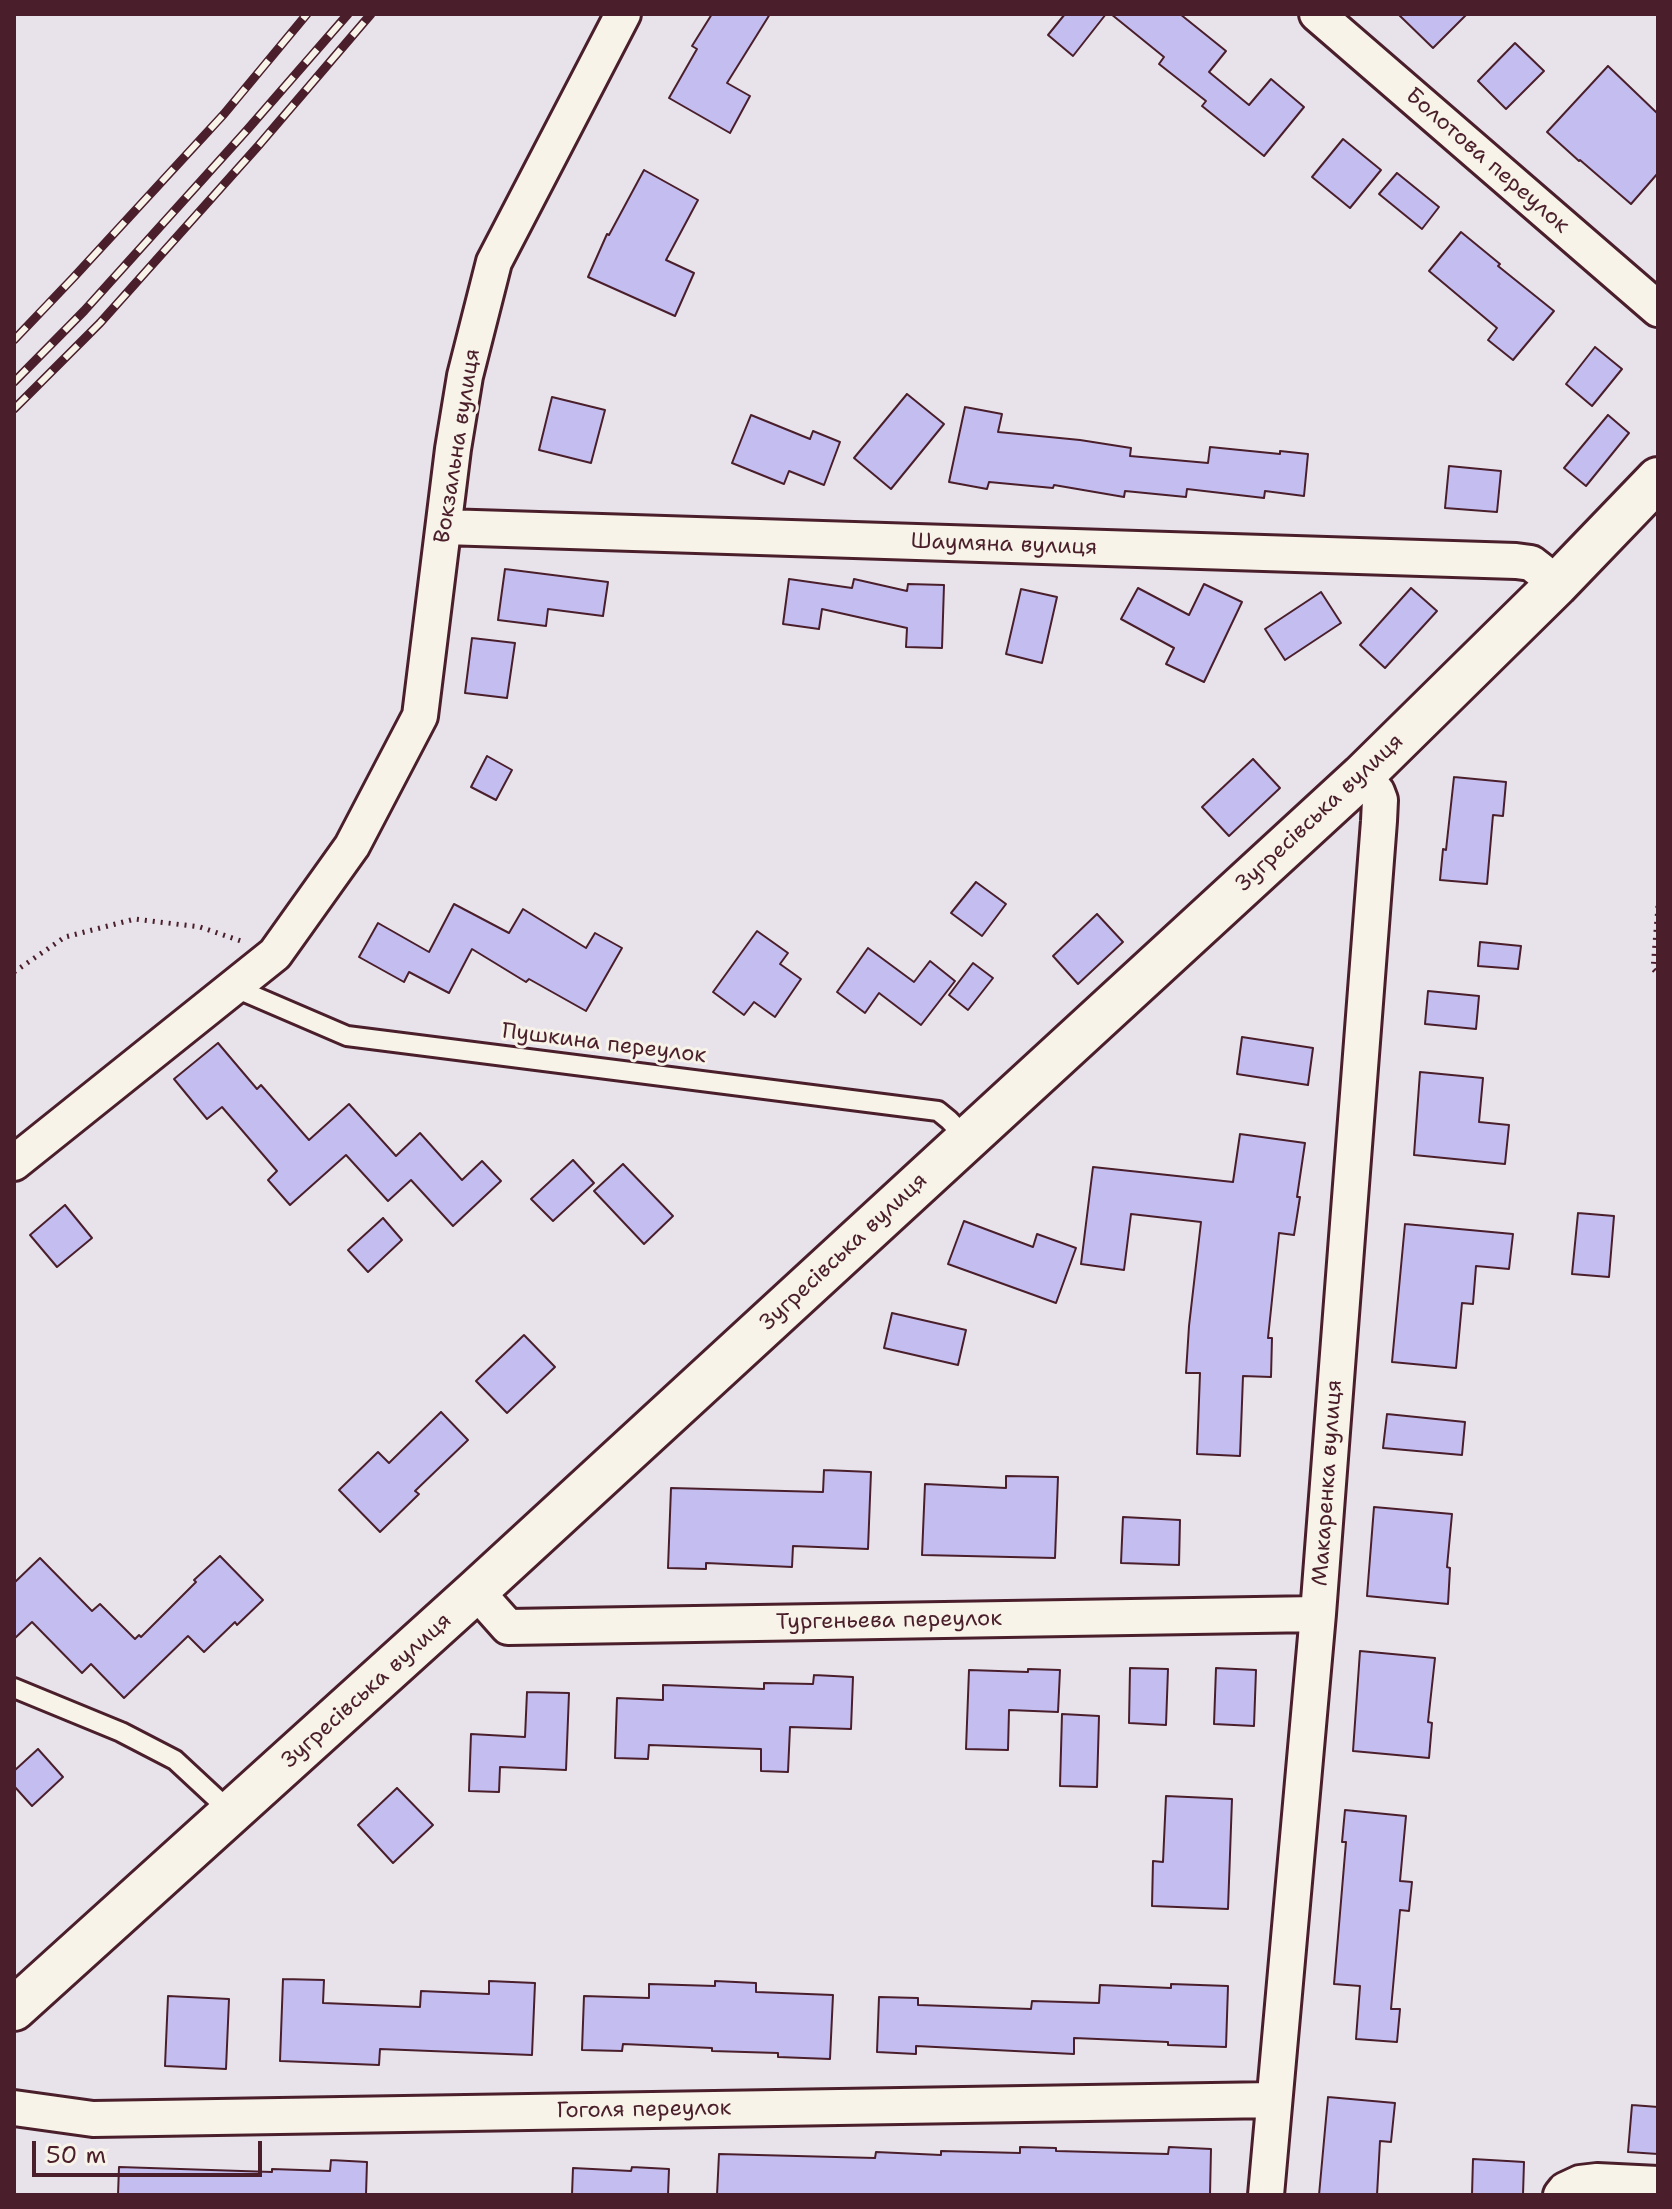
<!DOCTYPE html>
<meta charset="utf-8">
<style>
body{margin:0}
#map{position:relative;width:1672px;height:2209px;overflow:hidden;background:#e8e3ea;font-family:"Shantell Sans",sans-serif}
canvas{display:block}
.frame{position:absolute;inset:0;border:16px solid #4a1f2b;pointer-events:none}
.scale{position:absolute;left:32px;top:2141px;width:230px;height:36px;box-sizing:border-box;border:4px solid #4a1f2b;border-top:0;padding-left:10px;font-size:24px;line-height:28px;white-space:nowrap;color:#4a1f2b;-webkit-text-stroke:6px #f7f3e8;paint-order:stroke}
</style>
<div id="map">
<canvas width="1672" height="2209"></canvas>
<div class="frame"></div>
<div class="scale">50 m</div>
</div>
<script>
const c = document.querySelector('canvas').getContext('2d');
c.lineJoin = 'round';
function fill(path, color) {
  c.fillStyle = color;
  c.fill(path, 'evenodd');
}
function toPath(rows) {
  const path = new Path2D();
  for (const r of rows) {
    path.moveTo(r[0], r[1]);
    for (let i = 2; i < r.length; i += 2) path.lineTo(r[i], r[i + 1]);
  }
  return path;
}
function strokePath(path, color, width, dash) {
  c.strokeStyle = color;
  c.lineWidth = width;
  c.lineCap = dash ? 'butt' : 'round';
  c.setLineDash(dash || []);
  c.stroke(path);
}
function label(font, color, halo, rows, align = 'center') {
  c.font = font + ' "Shantell Sans",sans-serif';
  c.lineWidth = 6;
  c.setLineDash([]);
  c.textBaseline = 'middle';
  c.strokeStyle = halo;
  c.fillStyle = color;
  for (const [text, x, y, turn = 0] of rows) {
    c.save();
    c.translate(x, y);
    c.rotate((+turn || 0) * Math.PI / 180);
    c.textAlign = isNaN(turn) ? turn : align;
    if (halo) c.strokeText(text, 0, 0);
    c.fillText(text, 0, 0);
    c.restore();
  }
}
const building = toPath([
 [712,14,770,14,727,83,750,96,730,133,669,98,697,49,692,46,712,14],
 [1065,14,1106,14,1073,56,1048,35,1065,14],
 [1111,14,1180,14,1226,51,1209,72,1249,105,1271,79,1304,107,1264,156,1202,106,1206,101,1159,64,1164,57,1111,14],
 [1398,14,1467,14,1433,48,1398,14],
 [1515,43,1544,71,1506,109,1478,81,1515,43],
 [1608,66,1658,114,1658,173,1631,204,1580,160,1579,161,1547,132,1608,66],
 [1343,139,1381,170,1350,208,1312,177,1343,139],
 [644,170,698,200,666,260,694,273,675,316,588,277,607,234,609,235,644,170],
 [1397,173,1439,207,1422,229,1379,194,1397,173],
 [1461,232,1500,264,1498,266,1554,311,1513,360,1488,340,1497,328,1429,271,1461,232],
 [1595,347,1622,369,1592,406,1566,384,1595,347],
 [907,394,944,424,891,489,854,458,907,394],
 [552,397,605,410,591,463,539,450,552,397],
 [965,407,1002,414,998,432,1080,440,1131,448,1130,456,1208,463,1210,447,1280,454,1280,451,1308,454,1304,496,1265,491,1264,498,1187,489,1186,497,1125,491,1124,497,1054,485,1053,488,989,482,987,489,949,482,965,407],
 [751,415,810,439,813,431,840,442,824,485,789,471,784,484,732,463,751,415],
 [1608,415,1629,433,1586,486,1564,468,1608,415],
 [1449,466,1501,471,1497,512,1445,508,1449,466],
 [505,569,608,582,603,616,548,609,546,626,498,620,505,569],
 [789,579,852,588,854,579,907,591,908,584,944,585,942,648,906,647,907,628,822,609,819,629,783,624,789,579],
 [1204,584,1242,602,1204,682,1166,664,1174,648,1121,619,1138,588,1189,615,1204,584],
 [1411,588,1437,611,1385,668,1360,645,1411,588],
 [1021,589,1057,597,1042,663,1006,654,1021,589],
 [1321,592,1341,623,1285,660,1265,629,1321,592],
 [472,638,515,643,507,698,465,693,472,638],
 [487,756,512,770,496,800,471,787,487,756],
 [1253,759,1280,788,1229,836,1202,807,1253,759],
 [1454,777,1506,782,1503,816,1493,815,1487,884,1440,880,1443,849,1446,850,1454,777],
 [976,882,1006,904,982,936,951,913,976,882],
 [454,904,509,933,523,909,586,948,595,933,622,948,586,1011,529,979,526,982,472,949,449,993,409,972,404,982,359,957,378,923,429,952,454,904],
 [1097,914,1123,942,1078,984,1053,956,1097,914],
 [757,931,788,953,780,964,801,979,775,1017,754,1002,744,1015,713,992,757,931],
 [1480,942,1521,946,1518,969,1478,966,1480,942],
 [868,948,914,982,930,961,955,981,921,1025,879,993,865,1013,837,992,868,948],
 [973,963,993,978,968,1010,949,995,973,963],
 [1428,991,1479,996,1476,1029,1425,1024,1428,991],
 [1242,1037,1313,1048,1308,1085,1237,1074,1242,1037],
 [218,1043,257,1089,261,1085,309,1140,349,1104,396,1156,420,1133,462,1180,482,1161,501,1181,453,1226,411,1180,388,1201,346,1155,290,1205,268,1180,277,1171,222,1107,207,1119,174,1079,218,1043],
 [1420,1072,1483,1078,1479,1122,1509,1125,1505,1164,1414,1155,1420,1072],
 [1240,1134,1305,1143,1297,1197,1300,1197,1294,1235,1279,1233,1268,1338,1272,1338,1271,1377,1243,1376,1240,1456,1197,1454,1200,1373,1186,1373,1189,1326,1201,1222,1131,1214,1124,1270,1081,1264,1093,1167,1233,1182,1240,1134],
 [573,1160,594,1183,553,1221,531,1199,573,1160],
 [623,1164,673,1216,644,1244,594,1191,623,1164],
 [65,1205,92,1238,57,1267,30,1235,65,1205],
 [1578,1213,1614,1216,1609,1277,1572,1274,1578,1213],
 [383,1218,402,1240,368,1272,348,1250,383,1218],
 [964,1221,1033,1247,1037,1234,1076,1248,1056,1303,948,1264,964,1221],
 [1405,1224,1513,1234,1509,1269,1476,1266,1473,1304,1462,1303,1456,1368,1392,1362,1405,1224],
 [892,1313,966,1330,958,1365,884,1348,892,1313],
 [524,1335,555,1367,507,1413,476,1381,524,1335],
 [441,1412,468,1440,415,1491,419,1494,380,1532,339,1490,378,1452,389,1463,441,1412],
 [1387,1414,1465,1422,1462,1455,1383,1448,1387,1414],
 [824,1470,871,1472,868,1549,793,1546,792,1567,706,1563,706,1569,668,1568,671,1488,823,1492,824,1470],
 [1006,1476,1058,1477,1055,1558,922,1555,925,1484,1006,1488,1006,1476],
 [1374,1507,1452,1514,1447,1567,1450,1568,1448,1604,1367,1596,1374,1507],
 [1123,1517,1180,1520,1179,1565,1121,1563,1123,1517],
 [220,1556,263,1600,237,1625,235,1622,204,1652,188,1636,124,1698,91,1664,82,1673,32,1622,14,1639,14,1583,40,1558,92,1611,100,1604,135,1639,139,1635,141,1637,196,1582,194,1580,220,1556],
 [1360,1651,1435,1658,1428,1722,1432,1723,1429,1758,1353,1751,1360,1651],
 [1130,1668,1168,1669,1166,1725,1129,1723,1130,1668],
 [1216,1668,1256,1670,1254,1726,1214,1724,1216,1668],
 [1028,1669,1060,1670,1058,1712,1009,1710,1008,1750,966,1749,969,1670,1028,1672,1028,1669],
 [814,1675,853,1677,851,1729,790,1727,788,1772,761,1771,761,1749,649,1745,648,1759,615,1758,617,1698,663,1700,663,1685,764,1689,764,1683,813,1684,814,1675],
 [527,1692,569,1693,566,1770,500,1767,499,1792,469,1791,471,1734,525,1737,527,1692],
 [1062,1714,1099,1716,1097,1787,1060,1786,1062,1714],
 [38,1749,63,1777,32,1806,14,1786,14,1771,38,1749],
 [397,1788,433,1825,393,1863,358,1825,397,1788],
 [1166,1796,1232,1799,1228,1909,1152,1906,1153,1861,1163,1862,1166,1796],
 [1345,1810,1406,1816,1400,1881,1412,1882,1409,1911,1400,1910,1391,2009,1400,2009,1397,2042,1356,2039,1360,1986,1334,1984,1346,1842,1342,1842,1345,1810],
 [283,1979,324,1980,323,2003,420,2007,421,1991,489,1994,489,1981,535,1983,532,2055,380,2049,379,2065,280,2061,283,1979],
 [715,1981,756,1983,756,1992,833,1995,830,2059,778,2057,778,2053,712,2051,712,2048,623,2044,622,2051,582,2050,584,1996,649,1998,649,1984,715,1986,715,1981],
 [1171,1984,1228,1986,1226,2047,1168,2045,1168,2042,1074,2038,1074,2054,916,2046,916,2054,877,2052,879,1997,918,1998,918,2005,1031,2009,1032,2001,1099,2003,1100,1985,1171,1988,1171,1984],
 [168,1996,229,1999,226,2069,165,2066,168,1996],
 [1328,2097,1395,2103,1391,2142,1380,2141,1377,2195,1319,2195,1328,2097],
 [1632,2105,1658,2107,1658,2154,1628,2152,1632,2105],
 [1020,2147,1056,2148,1056,2151,1168,2154,1169,2147,1211,2149,1210,2195,717,2195,719,2154,875,2158,876,2152,941,2155,941,2151,1020,2153,1020,2147],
 [1473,2159,1524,2162,1523,2195,1472,2195,1473,2159],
 [331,2160,367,2162,366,2195,118,2195,119,2167,272,2172,272,2169,330,2171,331,2160],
 [632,2167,669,2169,668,2195,572,2195,573,2168,631,2171,632,2167]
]);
const path = toPath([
 [1658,906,1653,969,1658,974],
 [14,972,65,937,135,919,200,927,241,941]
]);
const service = toPath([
 [233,987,347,1036,938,1111,949,1120,967,1139],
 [14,1688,121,1732,175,1760,232,1813]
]);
const minor = toPath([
 [1317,14,1658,309],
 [444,527,1516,561,1531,563,1540,570,1556,585],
 [14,1163,275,954,352,846,420,716,453,449,465,376,494,262,623,14],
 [476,1591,508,1627,1318,1614],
 [14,2108,93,2119,1274,2100],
 [1266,2195,1318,1614,1379,821,1380,800,1377,792,1362,776],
 [1561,2195,1565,2190,1580,2183,1597,2181,1658,2184]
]);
const tertiary = toPath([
 [14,2009,476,1591,1362,776,1556,585,1658,479]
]);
const rail = toPath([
 [14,340,74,277,224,114,307,14],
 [14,382,84,311,247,130,348,14],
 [14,409,100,323,259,145,371,14]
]);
const streetNames = [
 ["Болотова переулок",1487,161,41],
 ["Вокзальна вулиця",458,446,-81],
 ["Шаумяна вулиця",1004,545,2],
 ["Зугресівська вулиця",1320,813,-43],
 ["Пушкина переулок",604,1044,7],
 ["Зугресівська вулиця",844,1252,-43],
 ["Макаренка вулиця",1328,1483,-86],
 ["Тургеньева переулок",889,1621,-1],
 ["Зугресівська вулиця",367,1691,-42],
 ["Гоголя переулок",644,2110,-1]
];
fill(building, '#c4bef0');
strokePath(building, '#4a1f2b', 2);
strokePath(service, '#4a1f2b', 24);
strokePath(minor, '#4a1f2b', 40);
strokePath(tertiary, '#4a1f2b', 48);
strokePath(path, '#4a1f2b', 5, [2, 6]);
strokePath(service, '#f7f3e8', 18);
strokePath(minor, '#f7f3e8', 34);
strokePath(tertiary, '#f7f3e8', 42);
strokePath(rail, '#4a1f2b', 9);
strokePath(rail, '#f7f3e8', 6, [18]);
label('22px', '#4a1f2b', '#f7f3e8', streetNames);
</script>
